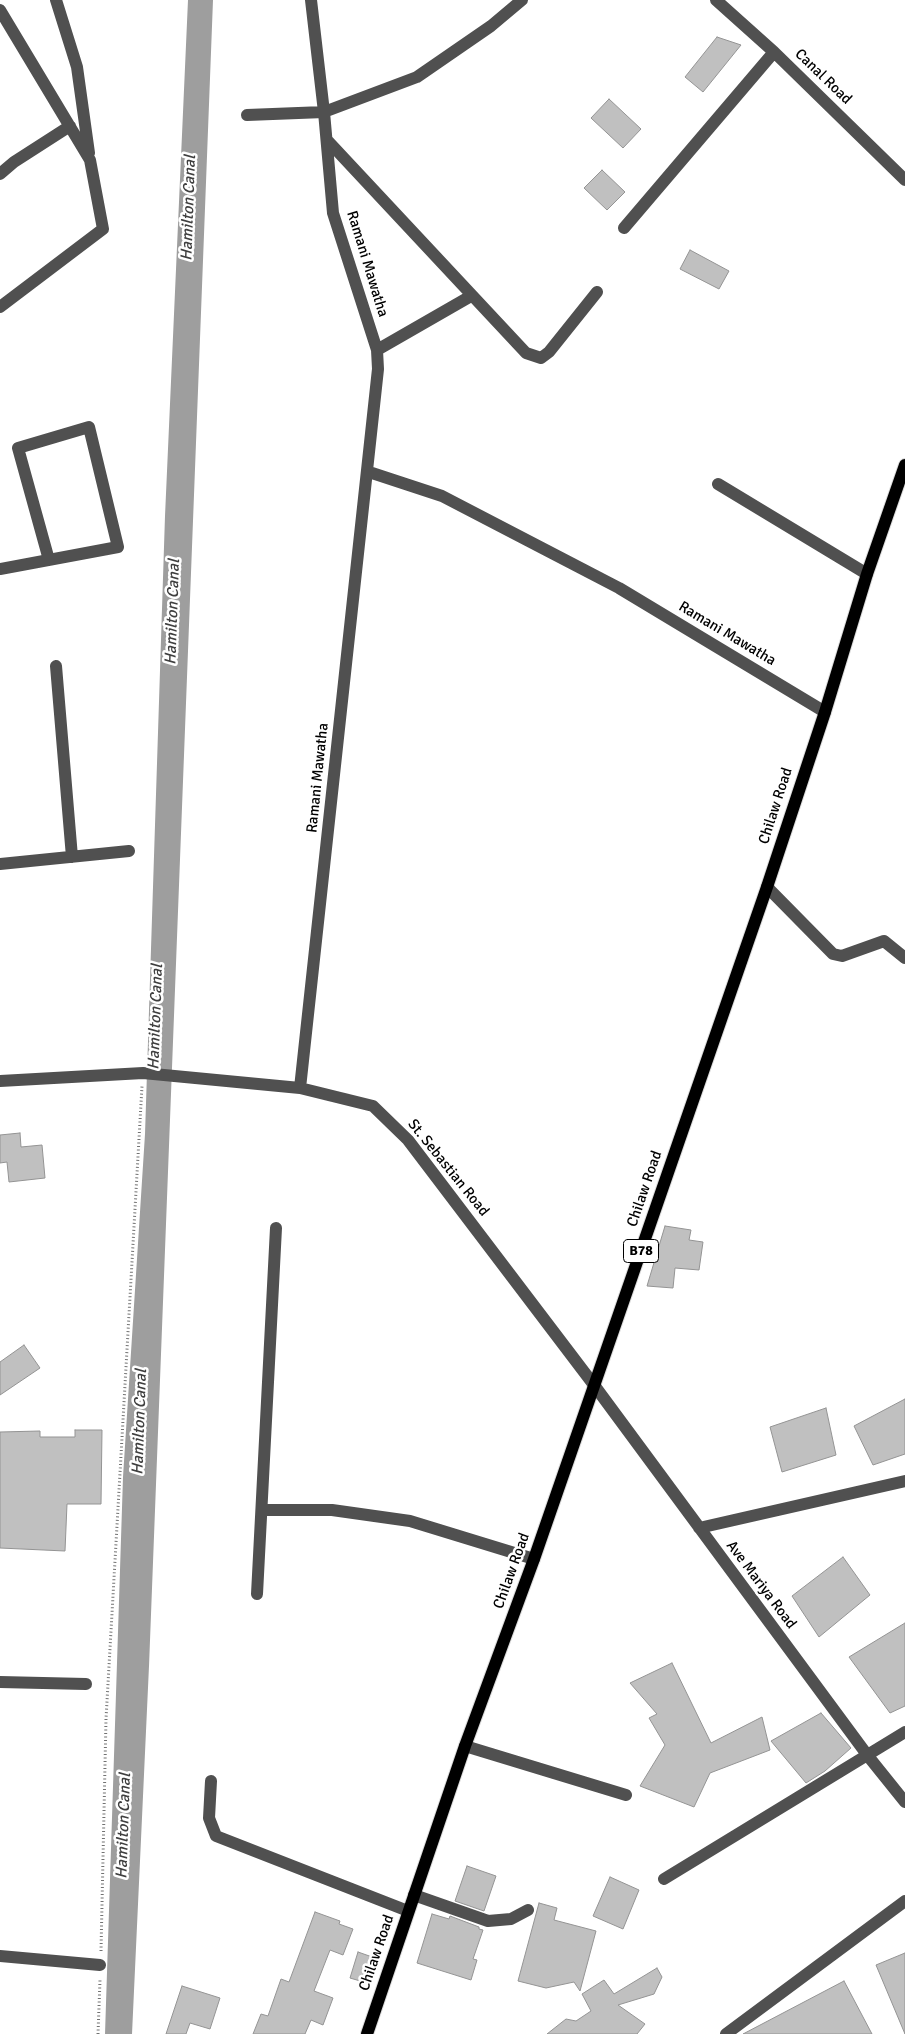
<!DOCTYPE html>
<style>
body{margin:0}
canvas{display:block;background:#fff}
</style>
<canvas width="905" height="2034"></canvas>
<script>
const c = document.querySelector('canvas').getContext('2d');
c.lineJoin = 'round';
function fill(path, color) {
  c.fillStyle = color;
  c.fill(path, 'evenodd');
}
function toPath(rows) {
  const path = new Path2D();
  for (const r of rows) {
    path.moveTo(r[0], r[1]);
    for (let i = 2; i < r.length; i += 2) path.lineTo(r[i], r[i + 1]);
  }
  return path;
}
function strokePath(path, color, width, dash) {
  c.strokeStyle = color;
  c.lineWidth = width;
  c.lineCap = dash ? 'butt' : 'round';
  c.setLineDash(dash || []);
  c.stroke(path);
}
function label(font, color, halo, rows, align = 'center') {
  c.font = font + ' Signika,sans-serif';
  c.lineWidth = 5;
  c.setLineDash([]);
  c.textBaseline = 'middle';
  c.strokeStyle = halo;
  c.fillStyle = color;
  for (const [text, x, y, turn = 0] of rows) {
    c.save();
    c.translate(x, y);
    c.rotate((+turn || 0) * Math.PI / 180);
    c.textAlign = isNaN(turn) ? turn : align;
    if (halo) c.strokeText(text, 0, 0);
    c.fillText(text, 0, 0);
    c.restore();
  }
}
const water = toPath([
 [188,0,213,0,149,1666,132,2034,105,2034,123,1477,145,1134,165,516]
]);
const building = toPath([
 [717,37,741,45,703,92,685,77,717,37],
 [609,99,641,129,623,148,591,118,609,99],
 [602,170,625,192,607,210,584,188,602,170],
 [690,250,729,271,719,289,680,269,690,250],
 [20,1133,21,1147,42,1145,45,1178,9,1182,7,1162,0,1163,0,1135,20,1133],
 [665,1226,691,1230,689,1240,703,1242,699,1270,675,1268,673,1288,647,1286,665,1226],
 [24,1345,40,1368,0,1395,0,1362,24,1345],
 [905,1399,905,1454,873,1465,854,1426,905,1399],
 [826,1408,836,1455,782,1472,770,1427,826,1408],
 [75,1430,102,1430,101,1504,67,1504,65,1551,0,1548,0,1432,40,1431,40,1437,75,1437,75,1430],
 [843,1557,870,1595,819,1637,792,1596,843,1557],
 [905,1623,905,1706,890,1713,849,1657,905,1623],
 [672,1663,711,1743,762,1717,770,1750,710,1773,694,1807,640,1786,665,1745,649,1718,657,1714,630,1683,672,1663],
 [821,1713,851,1748,825,1771,806,1783,771,1741,821,1713],
 [467,1866,496,1876,484,1911,455,1901,467,1866],
 [610,1877,639,1890,623,1929,593,1916,610,1877],
 [539,1903,557,1908,554,1920,596,1931,580,1991,574,1982,546,1988,518,1981,539,1903],
 [315,1912,340,1921,339,1924,353,1929,343,1955,330,1950,314,1991,333,1998,323,2025,311,2020,305,2034,253,2034,261,2014,268,2016,281,1979,289,1982,315,1912],
 [432,1914,449,1919,450,1916,479,1927,479,1929,483,1930,473,1959,477,1960,471,1980,417,1963,432,1914],
 [358,1952,375,1958,367,1983,350,1978,358,1952],
 [905,1953,905,2034,876,1965,905,1953],
 [657,1968,662,1977,654,1994,618,2005,645,2024,637,2034,547,2034,566,2019,576,2021,591,2011,582,1994,604,1980,614,1994,657,1968],
 [844,1981,872,2034,743,2034,844,1981],
 [182,1986,220,1998,210,2029,190,2023,186,2034,166,2034,182,1986]
]);
const path = toPath([
 [101,1951,106,1719,142,1086],
 [98,2034,100,1980]
]);
const minor = toPath([
 [56,0,77,67,89,153],
 [311,0,324,112,417,77,491,26,522,0],
 [716,0,774,52,905,180],
 [0,10,90,160,103,229,0,307],
 [247,115,324,112,333,213,377,350,378,369,300,1088],
 [327,140,526,353,541,358,549,352,597,292],
 [0,174,14,162,70,126],
 [624,228,774,52],
 [377,350,471,296],
 [369,472,442,496,619,588,825,712],
 [718,484,867,574],
 [0,569,118,547,89,427,18,448,49,560],
 [56,666,72,857],
 [0,864,129,851],
 [767,887,833,954,842,956,884,941,905,958],
 [0,1081,143,1073,300,1088,373,1106,408,1140,594,1385,868,1756,905,1802],
 [262,1510,332,1510,410,1521,534,1559],
 [699,1528,905,1481],
 [257,1594,276,1228],
 [0,1682,86,1684],
 [465,1746,626,1795],
 [211,1781,209,1818,216,1836,408,1911],
 [664,1879,905,1732],
 [414,1895,488,1921,511,1919,528,1910],
 [0,1956,100,1965],
 [726,2034,905,1901]
]);
const major = toPath([
 [367,2034,465,1746,534,1559,767,887,825,712,867,574,905,465]
]);
const shields = [
 [641,1251,35]
];
const shieldNames = [
 ["B78",641,1251]
];
const streetNames = [
 ["Canal Road",823,77,44],
 ["Ramani Mawatha",367,264,73],
 ["Ramani Mawatha",727,634,31],
 ["Ramani Mawatha",318,778,-84],
 ["Chilaw Road",776,806,-72],
 ["St. Sebastian Road",448,1168,51],
 ["Chilaw Road",645,1189,-71],
 ["Chilaw Road",512,1571,-70],
 ["Ave Mariya Road",761,1585,53],
 ["Chilaw Road",377,1953,-71]
];
const waterNames = [
 ["Hamilton Canal",189,208,-88],
 ["Hamilton Canal",173,612,-88],
 ["Hamilton Canal",156,1017,-88],
 ["Hamilton Canal",140,1422,-88],
 ["Hamilton Canal",124,1826,-88]
];
fill(water, '#9e9e9e');
fill(building, '#c0c0c0');
strokePath(building, '#949494', 1);
strokePath(major, '#dbdbdb', 14);
strokePath(path, '#727272', 3, [1, 2.5]);
strokePath(minor, '#505050', 12);
strokePath(major, '#000', 12);
for (const [x, y, w] of shields) {
  const box = new Path2D();
  box.roundRect(x - w / 2, y - 11.5, w, 23, 4);
  c.fillStyle = '#fff';
  c.fill(box);
  strokePath(box, '#000', 1);
}
label('bold 14px', '#000', null, shieldNames);
label('15px', '#000', '#fff', streetNames);
label('italic 16px', '#3f3f3f', '#fff', waterNames);
</script>
